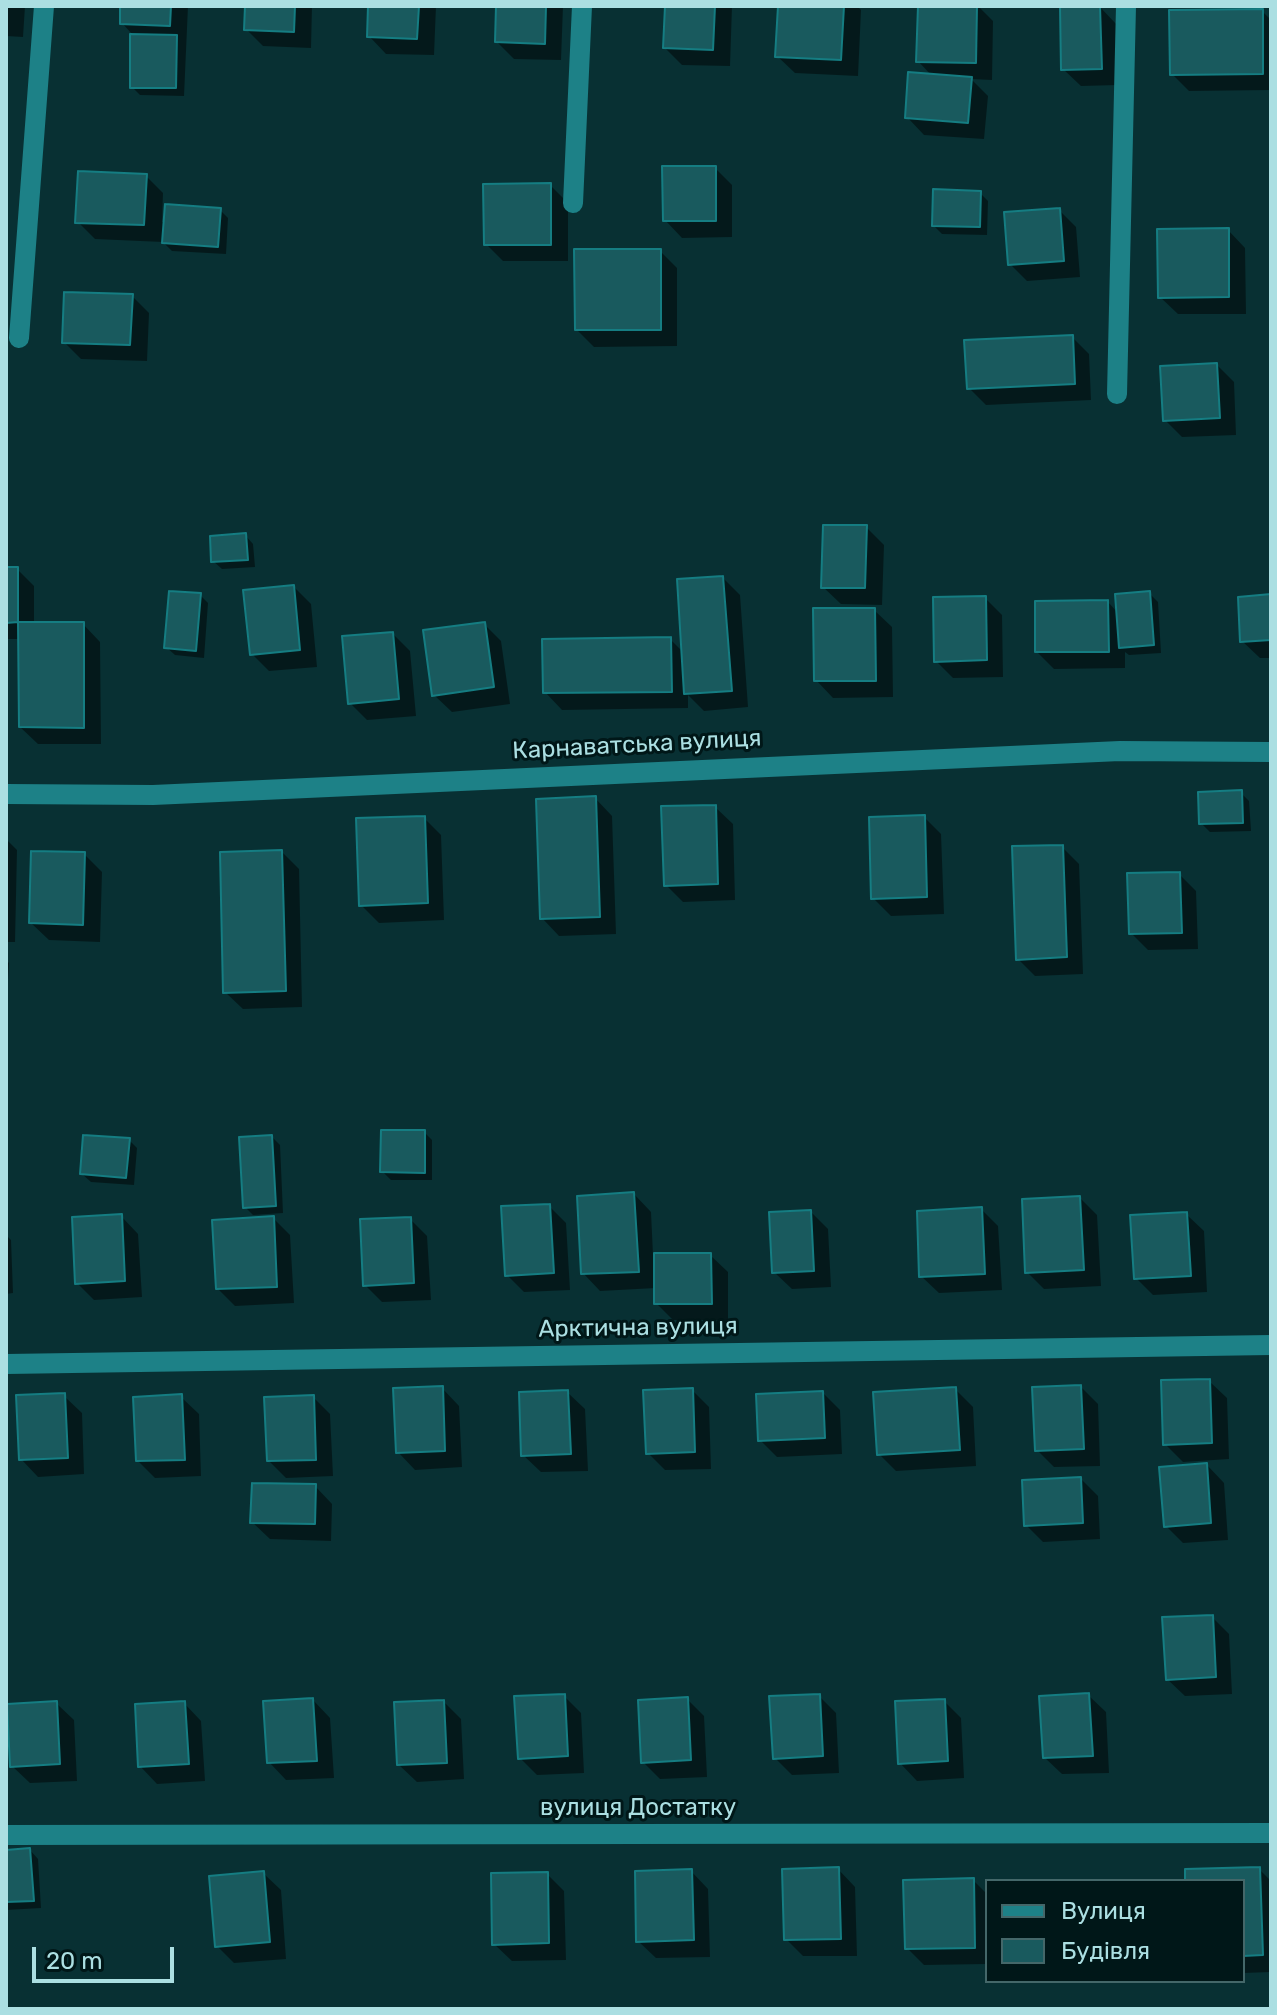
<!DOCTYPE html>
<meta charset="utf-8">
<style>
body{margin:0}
#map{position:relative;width:1277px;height:2015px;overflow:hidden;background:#083033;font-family:Rubik,sans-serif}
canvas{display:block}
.frame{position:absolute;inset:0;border:8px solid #abdfe2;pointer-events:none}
.legend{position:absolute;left:985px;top:1879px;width:260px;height:104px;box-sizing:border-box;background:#001718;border:2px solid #446769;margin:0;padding:10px 14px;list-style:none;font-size:24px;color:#abdfe2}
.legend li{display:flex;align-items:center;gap:16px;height:40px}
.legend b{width:40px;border:2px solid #446769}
.scale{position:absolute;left:32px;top:1947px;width:142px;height:36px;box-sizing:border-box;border:4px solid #abdfe2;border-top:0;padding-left:10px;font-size:24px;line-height:28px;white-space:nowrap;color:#abdfe2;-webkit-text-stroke:6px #001718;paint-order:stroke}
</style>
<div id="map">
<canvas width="1277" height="2015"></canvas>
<div class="frame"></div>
<ul class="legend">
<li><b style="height:10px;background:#1d8187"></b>Вулиця</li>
<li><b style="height:22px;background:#195a5e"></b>Будівля</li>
</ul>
<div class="scale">20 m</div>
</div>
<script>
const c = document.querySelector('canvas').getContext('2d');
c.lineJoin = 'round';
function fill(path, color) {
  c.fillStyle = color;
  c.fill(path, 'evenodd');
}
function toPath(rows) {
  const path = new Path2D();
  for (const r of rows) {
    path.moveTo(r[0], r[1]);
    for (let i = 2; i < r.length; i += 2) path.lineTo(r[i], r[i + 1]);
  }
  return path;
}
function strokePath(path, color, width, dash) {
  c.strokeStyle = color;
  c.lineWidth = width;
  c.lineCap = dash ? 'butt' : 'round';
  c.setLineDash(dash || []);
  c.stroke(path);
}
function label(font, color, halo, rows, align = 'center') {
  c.font = font + ' Rubik,sans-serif';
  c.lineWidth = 6;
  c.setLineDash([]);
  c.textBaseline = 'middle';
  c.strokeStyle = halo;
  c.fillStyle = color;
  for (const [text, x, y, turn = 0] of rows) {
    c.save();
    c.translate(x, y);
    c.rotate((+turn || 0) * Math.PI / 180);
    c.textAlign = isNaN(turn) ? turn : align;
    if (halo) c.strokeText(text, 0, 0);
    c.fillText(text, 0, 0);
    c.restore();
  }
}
const shadow = toPath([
 [6,6,25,6,23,37,6,36],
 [122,6,188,6,184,96,140,95,132,87,132,34,122,23],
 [247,6,312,6,311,48,263,46,246,29],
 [370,6,436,6,434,55,386,54,369,36],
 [498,6,563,6,561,60,514,59,497,42],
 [667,6,732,6,730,66,682,65,665,48],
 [780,6,857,6,861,10,858,76,795,73,777,56],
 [920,6,978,6,993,21,992,80,971,79,988,96,984,139,924,135,907,117,932,76,918,61],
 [1100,7,1117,25,1118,85,1081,86,1063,69],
 [1262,11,1271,20,1271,90,1189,91,1172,74],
 [715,168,732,185,732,237,682,238,665,220],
 [146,176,163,193,162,222,220,210,228,218,226,254,172,251,163,242,95,239,78,222],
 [550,185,568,203,568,261,503,261,486,244],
 [980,193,988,201,987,235,942,234,934,226],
 [1059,210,1076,227,1080,277,1027,281,1010,264],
 [1228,230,1245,248,1246,314,1178,314,1160,297],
 [660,251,677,268,677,346,594,347,577,330],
 [132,296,149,313,147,361,81,359,64,342],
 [1072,337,1089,354,1091,400,986,405,969,388],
 [1217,365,1234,382,1236,435,1182,437,1165,420],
 [866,527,884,545,882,605,841,604,823,587],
 [245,535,253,544,255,567,222,569,213,561],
 [6,569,17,569,34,586,34,624,83,624,100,642,101,744,38,744,20,727,20,639,6,639],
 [723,578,740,595,748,707,704,711,688,695,688,708,562,710,545,692,670,639,684,653],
 [294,587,311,604,317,667,269,671,252,654],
 [1149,593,1158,602,1161,653,1129,655,1125,652,1125,668,1054,669,1037,652,1108,602,1118,613],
 [200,595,208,603,204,658,175,655,166,647],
 [1271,596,1271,658,1260,658,1242,641],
 [985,598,1002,615,1003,677,953,678,936,661],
 [874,610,892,627,893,697,833,698,816,680],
 [484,624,501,641,510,704,452,712,434,695],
 [393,634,410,651,416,716,367,720,350,703],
 [1241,793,1249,801,1251,831,1210,832,1201,823],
 [595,798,612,816,616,934,559,936,542,918],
 [715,807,733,824,735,900,683,902,666,885],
 [924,817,941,834,944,914,891,916,873,898],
 [424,818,441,835,444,920,379,923,361,905],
 [6,839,17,850,15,942,6,942],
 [1062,847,1079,864,1083,974,1035,976,1018,959],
 [282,852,299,869,302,1007,243,1009,225,992],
 [84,854,102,872,100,942,49,940,31,923],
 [1179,874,1196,891,1198,949,1148,950,1131,933],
 [6,960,9,963,6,1012],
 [424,1132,432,1140,432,1180,391,1180,382,1171],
 [272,1137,280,1145,283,1213,253,1215,245,1207],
 [129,1140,137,1148,134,1185,91,1182,82,1174],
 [634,1194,651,1212,653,1255,710,1255,728,1272,728,1320,673,1320,656,1303,656,1288,600,1291,583,1273],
 [1080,1198,1097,1215,1101,1286,1044,1289,1027,1272],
 [549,1206,566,1223,570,1290,524,1292,507,1275],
 [981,1209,998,1226,1002,1290,939,1293,921,1276],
 [811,1212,828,1229,831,1287,792,1289,774,1272],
 [1186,1214,1204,1231,1207,1292,1153,1295,1136,1278],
 [121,1216,138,1234,142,1297,94,1300,77,1283],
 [273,1218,290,1235,294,1303,235,1306,218,1289],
 [410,1219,427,1236,431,1300,382,1302,365,1285],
 [6,1235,11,1240,13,1293,6,1294],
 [1209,1381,1227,1398,1229,1459,1183,1462,1165,1444],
 [1081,1387,1098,1404,1100,1466,1054,1467,1037,1450],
 [442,1388,459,1406,462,1467,415,1470,398,1452],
 [955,1389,973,1407,976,1466,896,1471,879,1454],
 [692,1390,709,1407,711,1469,665,1470,648,1453],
 [567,1392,585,1409,588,1471,541,1472,523,1455],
 [823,1393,840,1410,842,1454,777,1457,760,1440],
 [64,1396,82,1413,84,1474,38,1477,21,1459],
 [181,1397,199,1414,201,1476,155,1478,137,1460],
 [313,1397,330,1414,333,1476,286,1478,269,1461],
 [1207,1465,1224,1483,1228,1540,1183,1543,1166,1526],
 [1081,1479,1098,1496,1100,1539,1043,1542,1026,1525],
 [315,1486,332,1504,331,1541,270,1539,252,1522],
 [1212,1617,1229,1634,1232,1694,1185,1696,1167,1679],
 [1088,1695,1106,1712,1109,1773,1062,1774,1044,1757],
 [564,1696,581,1713,584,1773,537,1775,520,1758],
 [819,1696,836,1713,839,1773,792,1775,775,1758],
 [687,1699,704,1716,707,1777,660,1779,643,1762],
 [313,1700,330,1718,334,1778,286,1780,269,1762],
 [944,1701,961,1718,964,1778,917,1781,900,1763],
 [444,1702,461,1719,464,1779,417,1782,399,1765],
 [56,1703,74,1720,77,1781,30,1783,12,1766],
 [184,1703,201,1721,205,1781,157,1784,140,1766],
 [30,1850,38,1859,41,1908,6,1910,6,1852],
 [838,1869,855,1887,857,1956,803,1956,786,1939],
 [1259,1869,1271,1881,1271,1972,1243,1973,1243,1881,1187,1881],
 [691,1871,708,1889,710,1957,656,1958,638,1941],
 [263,1873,281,1890,286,1959,234,1963,217,1946],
 [547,1874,564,1891,566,1960,512,1961,494,1944],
 [973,1880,987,1894,987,1964,924,1965,907,1948]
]);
const building = toPath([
 [120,6,171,6,170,26,120,24,120,6],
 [245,6,295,6,294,32,244,30,245,6],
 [368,6,419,6,417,39,367,37,368,6],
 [496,6,546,6,545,44,495,42,496,6],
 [665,6,715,6,713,50,663,48,665,6],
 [778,6,844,6,841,60,775,57,778,6],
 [918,6,977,6,976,63,916,62,918,6],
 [1060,6,1100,6,1102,69,1061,70,1060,6],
 [1263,9,1263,74,1170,75,1169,10,1263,9],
 [130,34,177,35,176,88,130,88,130,34],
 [908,72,972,77,968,123,905,118,908,72],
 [662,166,716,166,716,221,663,221,662,166],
 [78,171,147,174,144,225,75,223,78,171],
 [551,183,551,245,484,245,483,184,551,183],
 [933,189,981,191,980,227,932,226,933,189],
 [165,204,221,208,218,247,162,243,165,204],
 [1060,208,1064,261,1008,265,1004,212,1060,208],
 [1229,228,1229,297,1158,298,1157,229,1229,228],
 [574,249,661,249,661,330,575,330,574,249],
 [64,292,133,294,130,345,62,343,64,292],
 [1073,335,1075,384,967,389,964,340,1073,335],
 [1217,363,1220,418,1163,421,1160,366,1217,363],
 [823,525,867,525,865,588,821,588,823,525],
 [246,533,248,560,211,562,210,536,246,533],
 [6,567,18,567,18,622,6,623,6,567],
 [723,576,732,691,684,694,677,579,723,576],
 [294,585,300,650,250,655,243,590,294,585],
 [169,591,201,593,196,651,164,648,169,591],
 [1150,591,1154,645,1119,648,1115,594,1150,591],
 [1271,594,1271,640,1240,642,1238,597,1271,594],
 [986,596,987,660,934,662,933,597,986,596],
 [1108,600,1109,652,1035,652,1035,601,1108,600],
 [813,608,875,608,876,681,814,681,813,608],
 [18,622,84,622,84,728,19,727,18,622],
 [485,622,494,687,432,696,423,630,485,622],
 [393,632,399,699,348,704,342,636,393,632],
 [671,637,672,692,543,693,542,639,671,637],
 [1242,790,1243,823,1199,824,1198,792,1242,790],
 [596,796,600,917,540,919,536,799,596,796],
 [716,805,718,884,664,886,661,806,716,805],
 [925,815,927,897,871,899,869,817,925,815],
 [425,816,428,903,359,906,356,818,425,816],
 [1063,845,1067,957,1016,960,1012,846,1063,845],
 [282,850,286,991,223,993,220,852,282,850],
 [31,851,85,852,83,925,29,923,31,851],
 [1180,872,1182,933,1129,934,1127,873,1180,872],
 [381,1130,425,1130,425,1173,380,1172,381,1130],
 [83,1135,130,1138,126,1178,80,1174,83,1135],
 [272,1135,276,1206,243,1208,239,1137,272,1135],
 [634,1192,639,1272,581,1274,577,1196,634,1192],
 [1080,1196,1084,1270,1025,1273,1022,1199,1080,1196],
 [550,1204,554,1273,505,1276,501,1206,550,1204],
 [982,1207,985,1274,919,1277,917,1211,982,1207],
 [811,1210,814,1271,772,1273,769,1212,811,1210],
 [1187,1212,1191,1276,1134,1279,1130,1215,1187,1212],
 [122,1214,125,1281,75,1284,72,1217,122,1214],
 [274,1216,277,1287,216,1289,212,1220,274,1216],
 [411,1217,414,1283,363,1286,360,1219,411,1217],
 [654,1253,711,1253,712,1304,654,1304,654,1253],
 [1210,1379,1212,1443,1163,1445,1161,1380,1210,1379],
 [1081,1385,1084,1449,1035,1451,1032,1387,1081,1385],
 [443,1386,445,1451,396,1453,393,1388,443,1386],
 [956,1387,960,1450,877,1455,873,1392,956,1387],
 [693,1388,695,1452,646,1454,643,1390,693,1388],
 [568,1390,571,1454,521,1456,519,1392,568,1390],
 [823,1391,825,1438,758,1441,756,1394,823,1391],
 [65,1393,68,1458,19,1460,16,1395,65,1393],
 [182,1394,185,1460,136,1461,133,1397,182,1394],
 [314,1395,316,1460,267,1461,264,1397,314,1395],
 [1207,1463,1211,1523,1164,1527,1159,1467,1207,1463],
 [1081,1477,1083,1523,1024,1526,1022,1480,1081,1477],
 [252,1483,316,1484,315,1524,250,1523,252,1483],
 [1213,1615,1216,1677,1166,1680,1162,1617,1213,1615],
 [1089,1693,1093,1756,1043,1758,1039,1696,1089,1693],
 [565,1694,568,1756,518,1759,514,1696,565,1694],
 [820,1694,823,1756,773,1759,769,1696,820,1694],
 [688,1697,691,1760,641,1763,638,1700,688,1697],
 [313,1698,317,1761,267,1763,263,1701,313,1698],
 [945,1699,948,1761,898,1764,895,1701,945,1699],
 [444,1700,447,1763,397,1765,394,1702,444,1700],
 [57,1701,60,1764,10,1767,7,1704,57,1701],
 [185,1701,189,1764,138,1767,135,1704,185,1701],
 [30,1848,34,1901,6,1902,6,1850,30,1848],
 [839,1867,841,1939,784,1940,782,1869,839,1867],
 [1260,1867,1263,1955,1243,1956,1243,1881,1185,1881,1185,1869,1260,1867],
 [692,1869,694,1940,636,1942,635,1871,692,1869],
 [264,1871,270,1942,215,1947,209,1876,264,1871],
 [548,1872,549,1943,492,1945,491,1873,548,1872],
 [974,1878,975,1948,905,1949,903,1880,974,1878]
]);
const minor = toPath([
 [573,203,582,6],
 [19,338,44,6],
 [1117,394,1126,6],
 [6,794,153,795,1120,751,1271,752],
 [6,1364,1271,1345],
 [6,1835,1271,1833]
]);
const streetNames = [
 ["Карнаватська вулиця",637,745,-3],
 ["Арктична вулиця",638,1328,-1],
 ["вулиця Достатку",638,1808]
];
fill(shadow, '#0007');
fill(building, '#195a5e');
strokePath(building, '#157d82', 2);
strokePath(minor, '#1d8187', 20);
label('24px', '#abdfe2', '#001718', streetNames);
</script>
